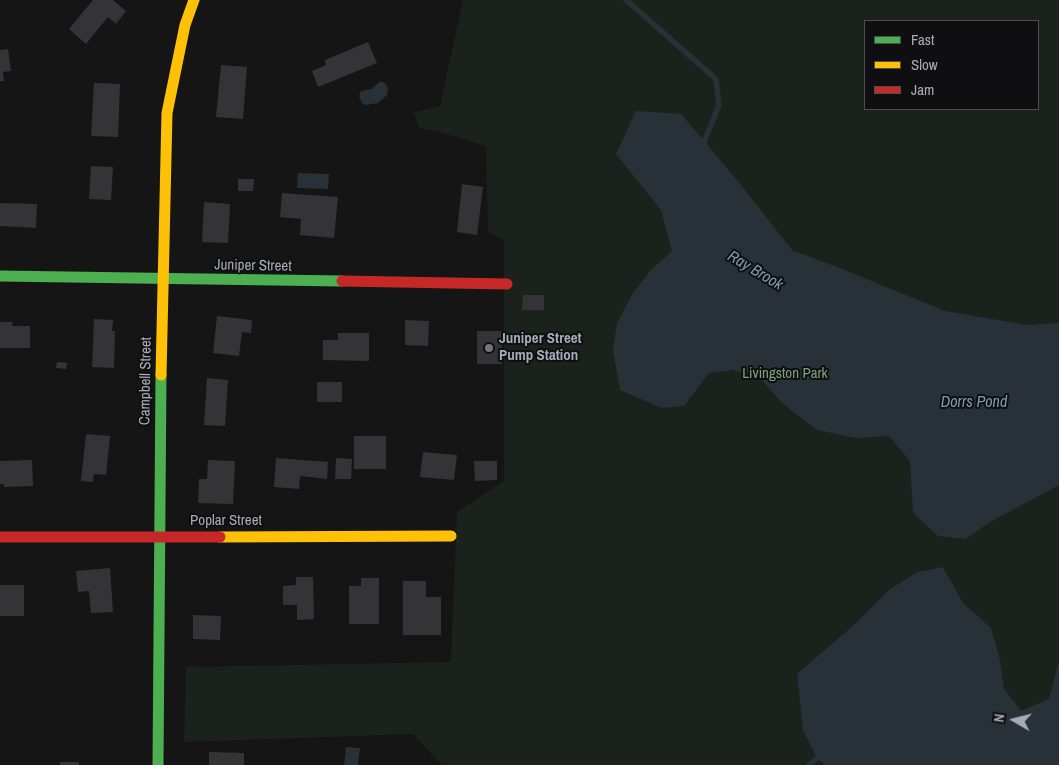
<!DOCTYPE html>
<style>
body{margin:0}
#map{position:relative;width:1059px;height:765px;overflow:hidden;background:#151515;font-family:"Archivo Narrow",sans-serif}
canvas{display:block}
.legend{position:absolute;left:864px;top:20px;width:175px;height:90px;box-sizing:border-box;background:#0f0f11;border:1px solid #4b4d53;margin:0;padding:6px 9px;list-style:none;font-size:15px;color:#a5abb7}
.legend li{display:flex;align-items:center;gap:10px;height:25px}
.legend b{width:25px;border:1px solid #4b4d53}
.north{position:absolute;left:989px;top:695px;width:50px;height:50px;-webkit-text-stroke:4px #0f0f11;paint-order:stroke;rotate:278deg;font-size:14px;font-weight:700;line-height:20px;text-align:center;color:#a5abb7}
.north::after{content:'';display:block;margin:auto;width:18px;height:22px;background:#a5abb7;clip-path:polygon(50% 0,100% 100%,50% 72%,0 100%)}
</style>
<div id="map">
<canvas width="1059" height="765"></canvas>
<ul class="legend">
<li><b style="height:6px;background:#4caf50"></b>Fast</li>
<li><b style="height:6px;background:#ffc107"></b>Slow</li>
<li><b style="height:6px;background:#c62828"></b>Jam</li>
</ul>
<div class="north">N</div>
</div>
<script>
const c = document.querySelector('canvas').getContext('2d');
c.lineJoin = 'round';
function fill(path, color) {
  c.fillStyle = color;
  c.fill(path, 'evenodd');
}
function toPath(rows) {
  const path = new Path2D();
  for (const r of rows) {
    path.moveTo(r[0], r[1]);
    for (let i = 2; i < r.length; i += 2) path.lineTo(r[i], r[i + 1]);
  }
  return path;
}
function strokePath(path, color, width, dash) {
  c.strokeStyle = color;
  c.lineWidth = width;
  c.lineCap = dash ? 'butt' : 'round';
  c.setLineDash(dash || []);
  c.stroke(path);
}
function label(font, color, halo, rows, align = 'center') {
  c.font = font + ' "Archivo Narrow",sans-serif';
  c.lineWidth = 4;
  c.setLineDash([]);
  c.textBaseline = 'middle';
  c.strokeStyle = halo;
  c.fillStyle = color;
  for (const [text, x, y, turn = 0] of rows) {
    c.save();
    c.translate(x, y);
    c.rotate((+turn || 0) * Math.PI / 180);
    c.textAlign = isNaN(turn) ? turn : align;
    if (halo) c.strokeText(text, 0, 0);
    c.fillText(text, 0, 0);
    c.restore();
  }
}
const green = toPath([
 [463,0,1059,0,1059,765,442,765,413,734,184,742,186,667,451,662,457,512,504,481,504,240,488,232,486,146,437,131,419,128,414,112,440,106],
 [865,21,1038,21,1038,109,865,109]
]);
const water = toPath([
 [381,81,386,84,388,89,387,95,378,103,366,105,362,103,359,96,361,91,371,89],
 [636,111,681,114,737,180,792,250,842,269,945,311,1028,325,1059,323,1059,485,990,522,966,539,938,536,913,513,910,461,889,436,856,438,817,430,782,403,762,380,734,370,709,373,684,406,662,408,620,390,613,350,617,323,633,293,651,270,672,251,661,210,616,154],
 [298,173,329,174,328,189,297,188],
 [943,567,963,603,991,628,1000,660,1004,689,1021,711,1049,699,1059,661,1059,765,825,765,817,758,803,730,797,674,855,624,890,589,918,572],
 [346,747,360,748,358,765,344,765]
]);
const stream = toPath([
 [626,0,716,79,719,105,704,142,706,149],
 [809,765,817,758,824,757]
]);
const building = toPath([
 [93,0,113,0,126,11,116,24,108,17,86,44,69,29],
 [368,42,377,63,318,87,312,71,326,65,325,60],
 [8,49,11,71,3,72,4,81,0,81,0,50],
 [221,65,247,67,243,119,216,117],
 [94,83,120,84,118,137,91,136],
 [91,166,113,167,111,200,89,199],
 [238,179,254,179,253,191,238,191],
 [462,184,483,187,477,235,457,232],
 [282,193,338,197,334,238,300,235,301,219,280,217],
 [204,202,230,204,228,243,202,242],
 [0,203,37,204,36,228,0,226],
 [523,295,544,295,544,310,522,310],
 [217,316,252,320,251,333,242,332,239,356,213,353],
 [94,319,113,320,112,331,115,331,114,368,92,367],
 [405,320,429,321,428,346,405,345],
 [0,322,13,322,12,326,30,326,30,348,0,348],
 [477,331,502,331,502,364,477,364],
 [338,333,369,333,369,361,323,360,323,340,338,340],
 [57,362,67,363,66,369,56,368],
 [207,378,228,380,225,426,204,425],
 [317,382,342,382,342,402,317,402],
 [86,434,110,436,106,475,94,474,93,482,81,481],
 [354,436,386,436,386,469,354,469],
 [423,452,457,455,454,480,420,477],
 [276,458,328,462,327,479,300,476,299,489,274,487],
 [336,458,352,459,351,479,335,479],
 [32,460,33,486,4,487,4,484,0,484,0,461],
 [208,460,235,461,233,504,198,503,199,479,207,479],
 [474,461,497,461,497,480,475,481],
 [110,568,113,612,91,613,89,591,78,592,76,571],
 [296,577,313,577,314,619,297,620,297,605,283,605,283,586,296,585],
 [361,578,379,578,379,624,349,624,349,586,361,586],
 [403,581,426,581,426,597,441,597,441,635,403,635],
 [0,585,24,585,24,616,0,616],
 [193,615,221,616,220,640,193,639],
 [209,752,244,753,244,765,209,765],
 [60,762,79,762,79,765,60,765]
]);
const fast = toPath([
 [0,276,342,281],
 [158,765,161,375]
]);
const slow = toPath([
 [161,375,167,113,185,25,194,0],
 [220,537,451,536]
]);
const jam = toPath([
 [342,281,507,284],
 [0,537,220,537]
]);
const markers = [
 [489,348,5,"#73767e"]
];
const streetNames = [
 ["Juniper Street",253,266,1],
 ["Campbell Street",146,381,-89],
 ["Poplar Street",226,521]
];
const poiNames = [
 ["Juniper Street",499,339],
 ["Pump Station",499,356]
];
const parkNames = [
 ["Livingston Park",785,374]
];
const waterNames = [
 ["Ray Brook",755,271,31],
 ["Dorrs Pond",974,403]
];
fill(green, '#1b221c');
fill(water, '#283137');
strokePath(stream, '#283137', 5.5);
fill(building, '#343436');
strokePath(fast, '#4caf50', 11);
strokePath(slow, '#ffc107', 11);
strokePath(jam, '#c62828', 11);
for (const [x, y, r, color] of markers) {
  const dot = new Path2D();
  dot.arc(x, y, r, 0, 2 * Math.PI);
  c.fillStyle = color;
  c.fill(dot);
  strokePath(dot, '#0f0f11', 2);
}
label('15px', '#a5abb7', '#0f0f11', streetNames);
label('bold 15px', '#a5abb7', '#0f0f11', poiNames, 'left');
label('15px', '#7ba37b', '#0f0f11', parkNames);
label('italic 16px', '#7a9cb4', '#0f0f11', waterNames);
</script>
